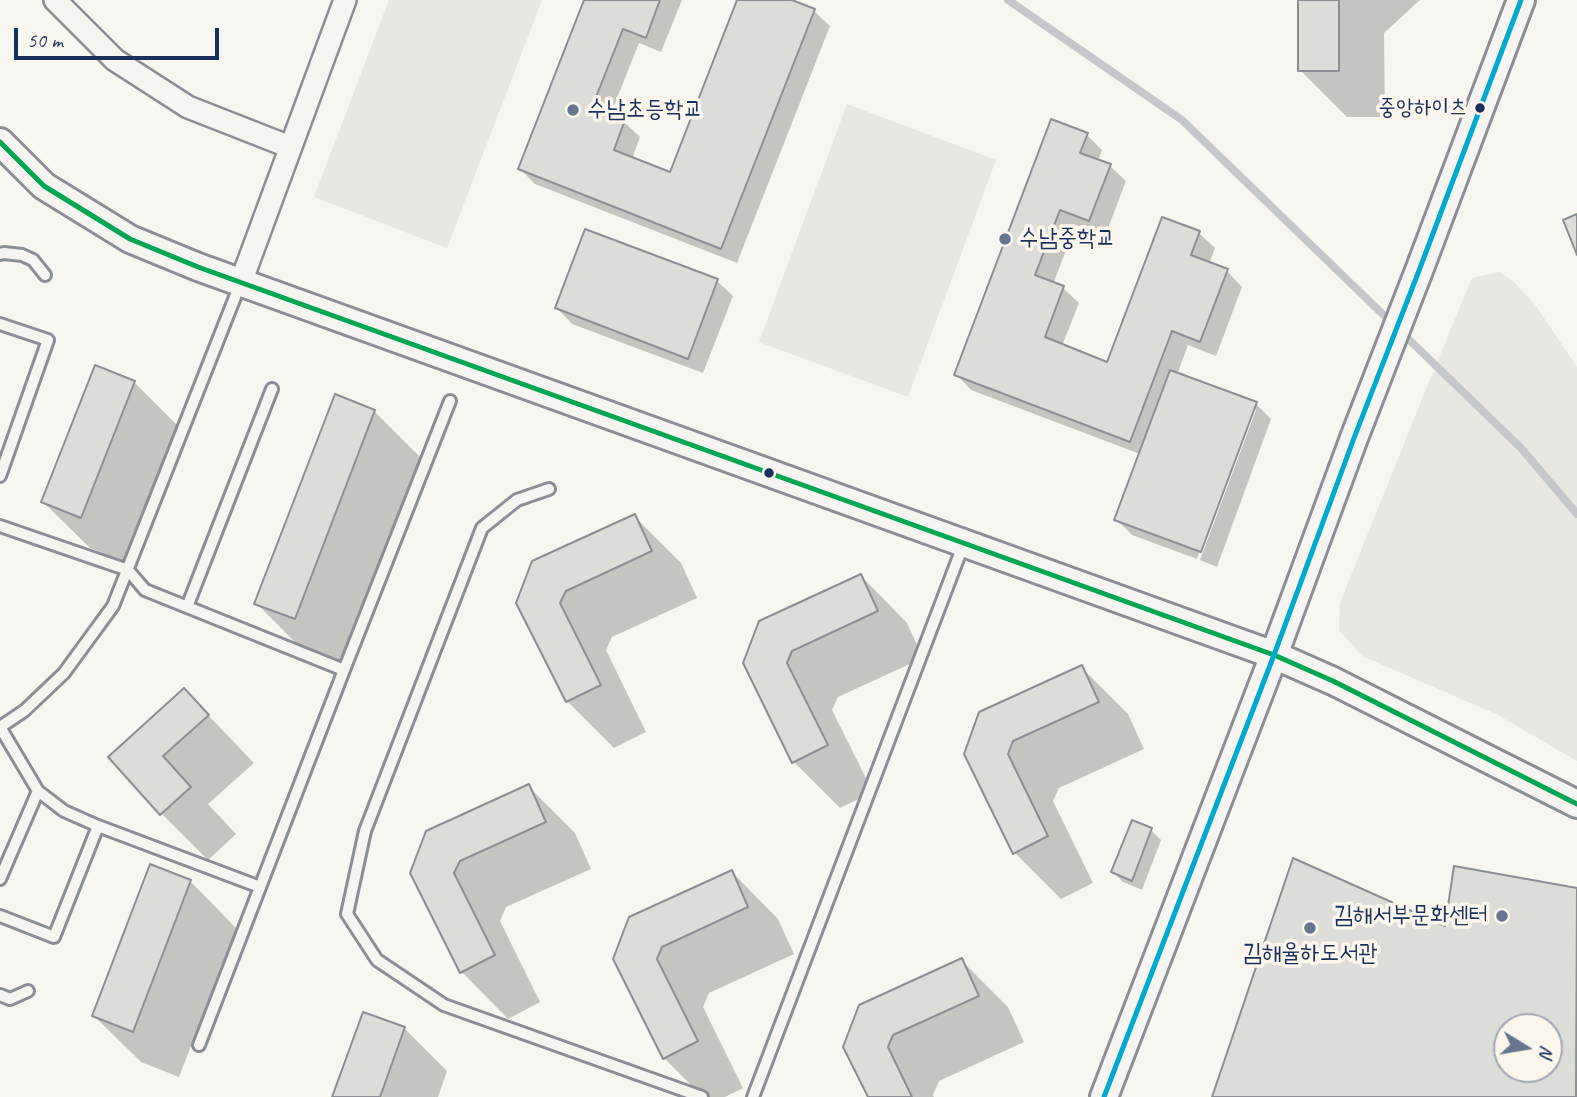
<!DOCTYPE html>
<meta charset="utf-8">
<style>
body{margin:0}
#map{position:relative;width:1577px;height:1097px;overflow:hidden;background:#f8f6f0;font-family:Caveat,sans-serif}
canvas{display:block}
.north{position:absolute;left:1493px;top:1013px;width:70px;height:70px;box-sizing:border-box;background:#fbf7ec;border:2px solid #a1a7b3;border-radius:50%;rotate:101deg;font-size:19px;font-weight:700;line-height:28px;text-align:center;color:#1b2f5e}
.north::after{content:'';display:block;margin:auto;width:24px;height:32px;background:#687591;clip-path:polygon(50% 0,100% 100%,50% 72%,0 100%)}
.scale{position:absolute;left:14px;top:28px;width:205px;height:32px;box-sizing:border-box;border:4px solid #1b2f5e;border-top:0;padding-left:9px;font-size:21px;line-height:24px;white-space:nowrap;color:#1b2f5e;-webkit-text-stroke:5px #fbf7ec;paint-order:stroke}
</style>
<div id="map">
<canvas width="1577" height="1097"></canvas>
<div class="north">N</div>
<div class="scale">50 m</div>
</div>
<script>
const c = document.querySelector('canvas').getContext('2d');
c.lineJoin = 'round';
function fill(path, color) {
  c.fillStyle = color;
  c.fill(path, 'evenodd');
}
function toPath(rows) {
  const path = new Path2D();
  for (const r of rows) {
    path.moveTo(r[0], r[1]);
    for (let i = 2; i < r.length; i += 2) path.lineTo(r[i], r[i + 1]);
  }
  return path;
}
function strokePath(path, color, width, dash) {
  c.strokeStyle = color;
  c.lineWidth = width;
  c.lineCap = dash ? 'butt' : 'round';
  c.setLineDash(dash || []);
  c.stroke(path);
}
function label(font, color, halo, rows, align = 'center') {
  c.font = font + ' Caveat,"Poor Story",sans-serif';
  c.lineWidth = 7;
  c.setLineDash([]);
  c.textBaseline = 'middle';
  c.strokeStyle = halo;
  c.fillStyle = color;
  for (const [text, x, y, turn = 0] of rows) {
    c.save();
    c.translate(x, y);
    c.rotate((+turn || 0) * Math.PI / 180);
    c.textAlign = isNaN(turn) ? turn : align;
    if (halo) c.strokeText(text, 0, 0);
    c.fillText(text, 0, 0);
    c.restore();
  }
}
const green = toPath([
 [389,0,542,0,447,248,314,197],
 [847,104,996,160,908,397,759,342],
 [1500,272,1515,283,1536,306,1577,367,1577,761,1496,714,1362,656,1339,630,1340,603,1426,389,1472,278]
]);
const shadow = toPath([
 [586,0,682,0,661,52,639,43,610,116,624,122,640,137,632,159,671,174,738,0,787,0,814,11,830,26,737,263,535,184,520,169],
 [1300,0,1420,0,1384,33,1385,117,1347,117,1300,70],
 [1087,135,1102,150,1098,161,1110,166,1126,181,1105,236,1076,225,1053,284,1063,288,1079,303,1062,346,1108,364,1164,219,1199,233,1215,248,1209,264,1227,271,1242,287,1216,356,1188,345,1177,375,1256,404,1271,419,1217,567,1200,560,1256,410,1252,410,1197,559,1132,535,1116,519,1140,454,971,390,956,374],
 [717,281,733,296,703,373,572,324,557,308],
 [96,367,134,382,181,429,128,563,90,548,43,502],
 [374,411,421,458,341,664,303,650,256,603],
 [634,516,681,563,697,598,612,637,606,650,646,732,614,748,567,701,518,603],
 [861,576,907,623,923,658,838,697,832,710,873,792,840,808,794,762,745,663],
 [1081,667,1128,714,1144,749,1059,788,1053,801,1093,883,1061,899,1015,853,965,754],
 [184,690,254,763,208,804,236,834,208,860,161,813,111,757],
 [528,786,575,833,591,869,506,907,500,921,540,1002,508,1019,462,972,412,873],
 [1151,830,1161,840,1142,890,1123,882,1113,872],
 [1455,868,1577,890,1577,1097,1214,1097,1446,928],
 [1507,1027,1549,1027,1549,1069,1507,1069],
 [732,872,778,919,794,954,709,993,703,1007,743,1088,725,1097,703,1097,664,1058,615,959],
 [190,881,236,928,179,1077,141,1062,94,1016],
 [962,961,1008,1007,1024,1042,939,1081,933,1095,934,1097,870,1097,845,1047],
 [404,1028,447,1071,438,1097,334,1097]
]);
const stream = toPath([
 [1008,0,1182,120,1521,448,1577,514]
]);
const building = toPath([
 [584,0,660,0,646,38,623,29,592,107,625,120,614,150,670,172,737,0,792,0,815,9,721,249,518,169,584,0],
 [1298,0,1339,0,1339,71,1298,71,1298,0],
 [1051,119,1088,133,1080,153,1111,164,1089,221,1060,210,1035,275,1064,286,1045,337,1107,362,1162,217,1200,231,1191,255,1228,269,1200,342,1172,331,1130,442,954,375,1051,119],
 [1577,214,1577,255,1563,220,1577,214],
 [585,229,718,279,688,359,555,308,585,229],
 [95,365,135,381,81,518,41,502,95,365],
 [1170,370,1257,402,1201,552,1114,520,1170,370],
 [335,394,375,410,295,619,254,604,335,394],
 [635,514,652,551,566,591,560,603,601,685,566,702,516,603,532,561,635,514],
 [861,574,878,611,792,651,787,663,828,745,792,763,743,663,759,621,861,574],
 [1082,665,1099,702,1013,741,1008,754,1048,836,1013,854,964,754,979,712,1082,665],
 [184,688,209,715,163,756,191,787,160,815,108,757,184,688],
 [529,784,546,822,460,861,454,873,495,955,460,973,410,873,426,831,529,784],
 [1132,820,1152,828,1132,881,1111,872,1132,820],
 [1293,858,1445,926,1454,866,1577,888,1576,1097,1212,1097,1293,858],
 [1507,1027,1549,1027,1549,1069,1507,1069,1507,1027],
 [150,864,191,880,133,1032,92,1016,150,864],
 [732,870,748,907,662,947,657,959,698,1041,663,1059,613,959,629,917,732,870],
 [962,958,979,996,893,1035,888,1047,912,1097,868,1097,843,1047,859,1005,962,958],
 [363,1012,405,1027,380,1097,332,1097,363,1012]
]);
const service = toPath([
 [0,254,4,253,22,255,33,260,45,275],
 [0,324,48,340,0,476],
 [549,489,517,500,482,528,365,831,347,914,377,960,444,1005,702,1097],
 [0,526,128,570,145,590,344,670,199,1045],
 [187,607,272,389],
 [344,670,450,401],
 [0,727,24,711,64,673,113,606,241,282],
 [38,791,64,811,98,826],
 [0,879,38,791,0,727],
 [0,916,54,937,98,826,260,887],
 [0,995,10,999,28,991],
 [753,1097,964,543]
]);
const minor = toPath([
 [55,0,115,60,188,107,290,147],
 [241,282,345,0]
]);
const tertiary = toPath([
 [0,142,44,186,130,239,198,267,1274,655,1333,681,1577,804],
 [1104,1097,1274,655,1354,438,1420,268,1521,0]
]);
const bus1 = toPath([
 [0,142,44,186,130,239,198,267,1274,655,1333,681,1577,804]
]);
const bus2 = toPath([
 [1104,1097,1274,655,1354,438,1420,268,1521,0]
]);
const markers = [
 [1480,108,6,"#1b2f5e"],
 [573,110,7,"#687591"],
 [1005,239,7,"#687591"],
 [769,473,6,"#1b2f5e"],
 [1502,916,7,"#687591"],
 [1310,928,7,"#687591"]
];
const busNames = [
 ["중앙하이츠",1467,108]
];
const poiNames = [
 ["수남초등학교",587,110],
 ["수남중학교",1019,239],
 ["김해서부문화센터",1488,916,"right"],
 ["김해율하도서관",1310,954,"center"]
];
fill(green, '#e8e7e2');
fill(shadow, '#0003');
strokePath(stream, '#c5c7cb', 8);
fill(building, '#dcdcd9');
strokePath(building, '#8b8e94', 2);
strokePath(service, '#8b8e94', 16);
strokePath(minor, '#8b8e94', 26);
strokePath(tertiary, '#8b8e94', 32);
strokePath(service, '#f6f5f1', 10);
strokePath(minor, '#f6f5f1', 21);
strokePath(tertiary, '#f6f5f1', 26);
strokePath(bus1, '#00a651', 5);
strokePath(bus2, '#00a9ce', 5);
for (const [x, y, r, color] of markers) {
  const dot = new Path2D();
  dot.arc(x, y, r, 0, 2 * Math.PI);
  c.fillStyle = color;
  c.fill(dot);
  strokePath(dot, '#fbf7ec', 2.5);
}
label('22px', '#1b2f5e', '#fbf7ec', busNames, 'right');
label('24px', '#1b2f5e', '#fbf7ec', poiNames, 'left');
</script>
